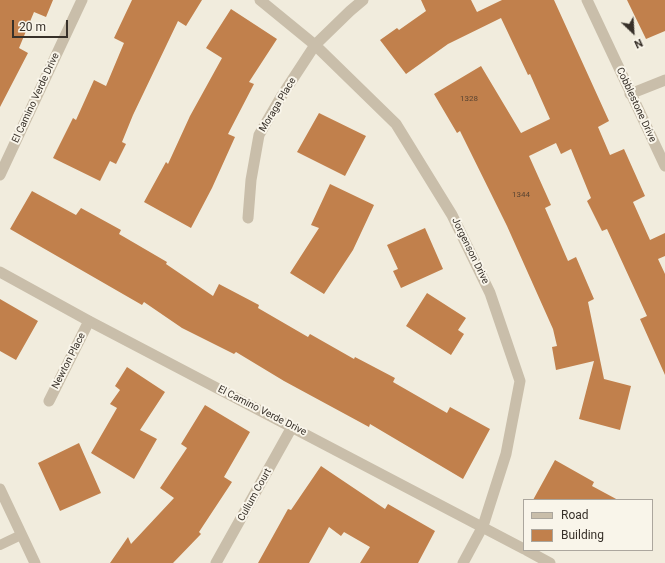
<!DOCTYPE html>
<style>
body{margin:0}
#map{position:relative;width:665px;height:563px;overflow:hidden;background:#f1ecdd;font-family:Roboto,sans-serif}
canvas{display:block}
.legend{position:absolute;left:523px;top:499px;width:130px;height:52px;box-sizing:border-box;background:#f9f5ea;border:1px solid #aba69d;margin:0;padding:5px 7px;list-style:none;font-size:12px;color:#373029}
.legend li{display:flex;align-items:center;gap:8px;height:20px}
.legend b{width:20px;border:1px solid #aba69d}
.north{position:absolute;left:613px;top:12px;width:40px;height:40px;-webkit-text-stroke:3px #f9f5ea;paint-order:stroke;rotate:155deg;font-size:11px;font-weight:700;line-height:16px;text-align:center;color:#373029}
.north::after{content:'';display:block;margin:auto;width:14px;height:18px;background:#373029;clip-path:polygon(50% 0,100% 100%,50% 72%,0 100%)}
.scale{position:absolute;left:12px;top:20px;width:56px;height:18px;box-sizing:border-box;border:2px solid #373029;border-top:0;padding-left:5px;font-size:12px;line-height:14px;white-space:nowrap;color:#373029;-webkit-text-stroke:3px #f9f5ea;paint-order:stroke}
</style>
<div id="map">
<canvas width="665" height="563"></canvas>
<ul class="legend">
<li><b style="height:5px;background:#c9beaa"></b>Road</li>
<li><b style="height:11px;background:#c1804c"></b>Building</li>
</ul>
<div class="north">N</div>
<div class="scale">20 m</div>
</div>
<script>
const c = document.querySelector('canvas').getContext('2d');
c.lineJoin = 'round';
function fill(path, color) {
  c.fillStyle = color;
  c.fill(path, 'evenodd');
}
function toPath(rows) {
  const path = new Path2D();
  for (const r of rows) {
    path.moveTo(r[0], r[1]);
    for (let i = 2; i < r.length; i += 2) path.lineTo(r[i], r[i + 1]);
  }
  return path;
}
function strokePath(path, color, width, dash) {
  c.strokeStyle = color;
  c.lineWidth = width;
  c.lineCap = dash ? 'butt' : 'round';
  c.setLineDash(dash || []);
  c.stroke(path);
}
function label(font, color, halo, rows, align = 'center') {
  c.font = font + ' Roboto,sans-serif';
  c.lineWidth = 4;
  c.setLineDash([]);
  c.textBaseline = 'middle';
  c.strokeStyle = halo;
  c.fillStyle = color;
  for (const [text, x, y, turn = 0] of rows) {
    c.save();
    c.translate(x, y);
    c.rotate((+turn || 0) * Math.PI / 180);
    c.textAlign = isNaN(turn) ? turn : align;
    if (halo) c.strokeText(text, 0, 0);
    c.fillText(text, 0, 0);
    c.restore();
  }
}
const building = toPath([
 [0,0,53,0,46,17,34,12,19,48,28,53,0,107],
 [132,0,202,0,186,26,178,21,133,115,122,142,126,144,116,164,110,161,100,181,53,158,73,118,76,120,94,80,106,86,124,43,114,38],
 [421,0,471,0,477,12,502,0,554,0,609,121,598,127,610,155,624,149,645,196,633,202,650,240,665,233,665,256,658,259,665,274,665,375,640,319,647,316,607,229,602,231,587,201,591,198,571,149,561,154,556,143,529,156,551,205,545,208,568,261,576,257,594,299,588,302,604,379,631,386,620,430,579,419,594,361,556,370,552,347,557,346,553,329,507,226,460,131,457,133,434,94,481,66,521,133,550,119,530,74,528,75,501,18,448,44,406,74,380,40,397,28,399,30,426,11],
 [627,0,665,0,665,31,646,39],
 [231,9,277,39,249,82,254,84,228,134,235,137,212,188,191,228,144,202,166,162,168,164,190,116,222,58,206,48],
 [319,113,366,136,345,176,297,152],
 [330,184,374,205,353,250,324,294,290,273,319,228,311,225],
 [32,191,76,215,81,208,121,230,119,234,167,262,166,264,213,296,219,284,259,305,258,308,308,337,310,334,354,359,355,357,395,378,393,382,447,413,450,407,490,429,463,479,370,424,369,427,284,381,236,352,234,354,182,328,144,302,142,305,10,229],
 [425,228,443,269,401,288,393,271,398,269,387,245],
 [427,293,466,318,458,330,464,334,451,355,406,326],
 [0,299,38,321,16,360,0,351],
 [127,367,165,392,140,430,157,439,134,479,91,453,117,408,110,404,120,390,115,386],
 [205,405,250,432,224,477,232,482,199,532,201,534,173,563,110,563,128,537,131,544,174,498,160,488,187,448,181,444],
 [79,443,101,493,60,511,38,463],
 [555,460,594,482,592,486,618,500,533,500],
 [321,466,385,509,388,504,435,531,418,563,360,563,370,547,344,532,341,536,329,527,309,563,258,563,288,509,291,510]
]);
const service = toPath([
 [0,545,21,535]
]);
const minor = toPath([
 [260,0,315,45,396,124,452,215,490,293,520,381,506,454,483,526,463,563],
 [587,0,665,166],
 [630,94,665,80],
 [0,175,82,0],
 [248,218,251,180,259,135,281,97,315,45,350,11,363,0],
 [0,272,89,321,524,549],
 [49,401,89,321],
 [526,550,550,563],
 [216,563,292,427]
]);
const tertiary = toPath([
 [0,489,35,563]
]);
const numberNames = [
 ["1328",469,99],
 ["1344",521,195]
];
const streetNames = [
 ["El Camino Verde Drive",36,98,-65],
 ["Moraga Place",278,105,-59],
 ["Cobblestone Drive",636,105,65],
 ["Jorgenson Drive",470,251,64],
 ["Newton Place",69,361,-63],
 ["El Camino Verde Drive",262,411,27],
 ["Cullum Court",255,495,-61]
];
fill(building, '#c1804c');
strokePath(service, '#c9beaa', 10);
strokePath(minor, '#c9beaa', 11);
strokePath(tertiary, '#c9beaa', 11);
label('8px', '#5a4432', null, numberNames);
label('10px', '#373029', '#f9f5ea', streetNames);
</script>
